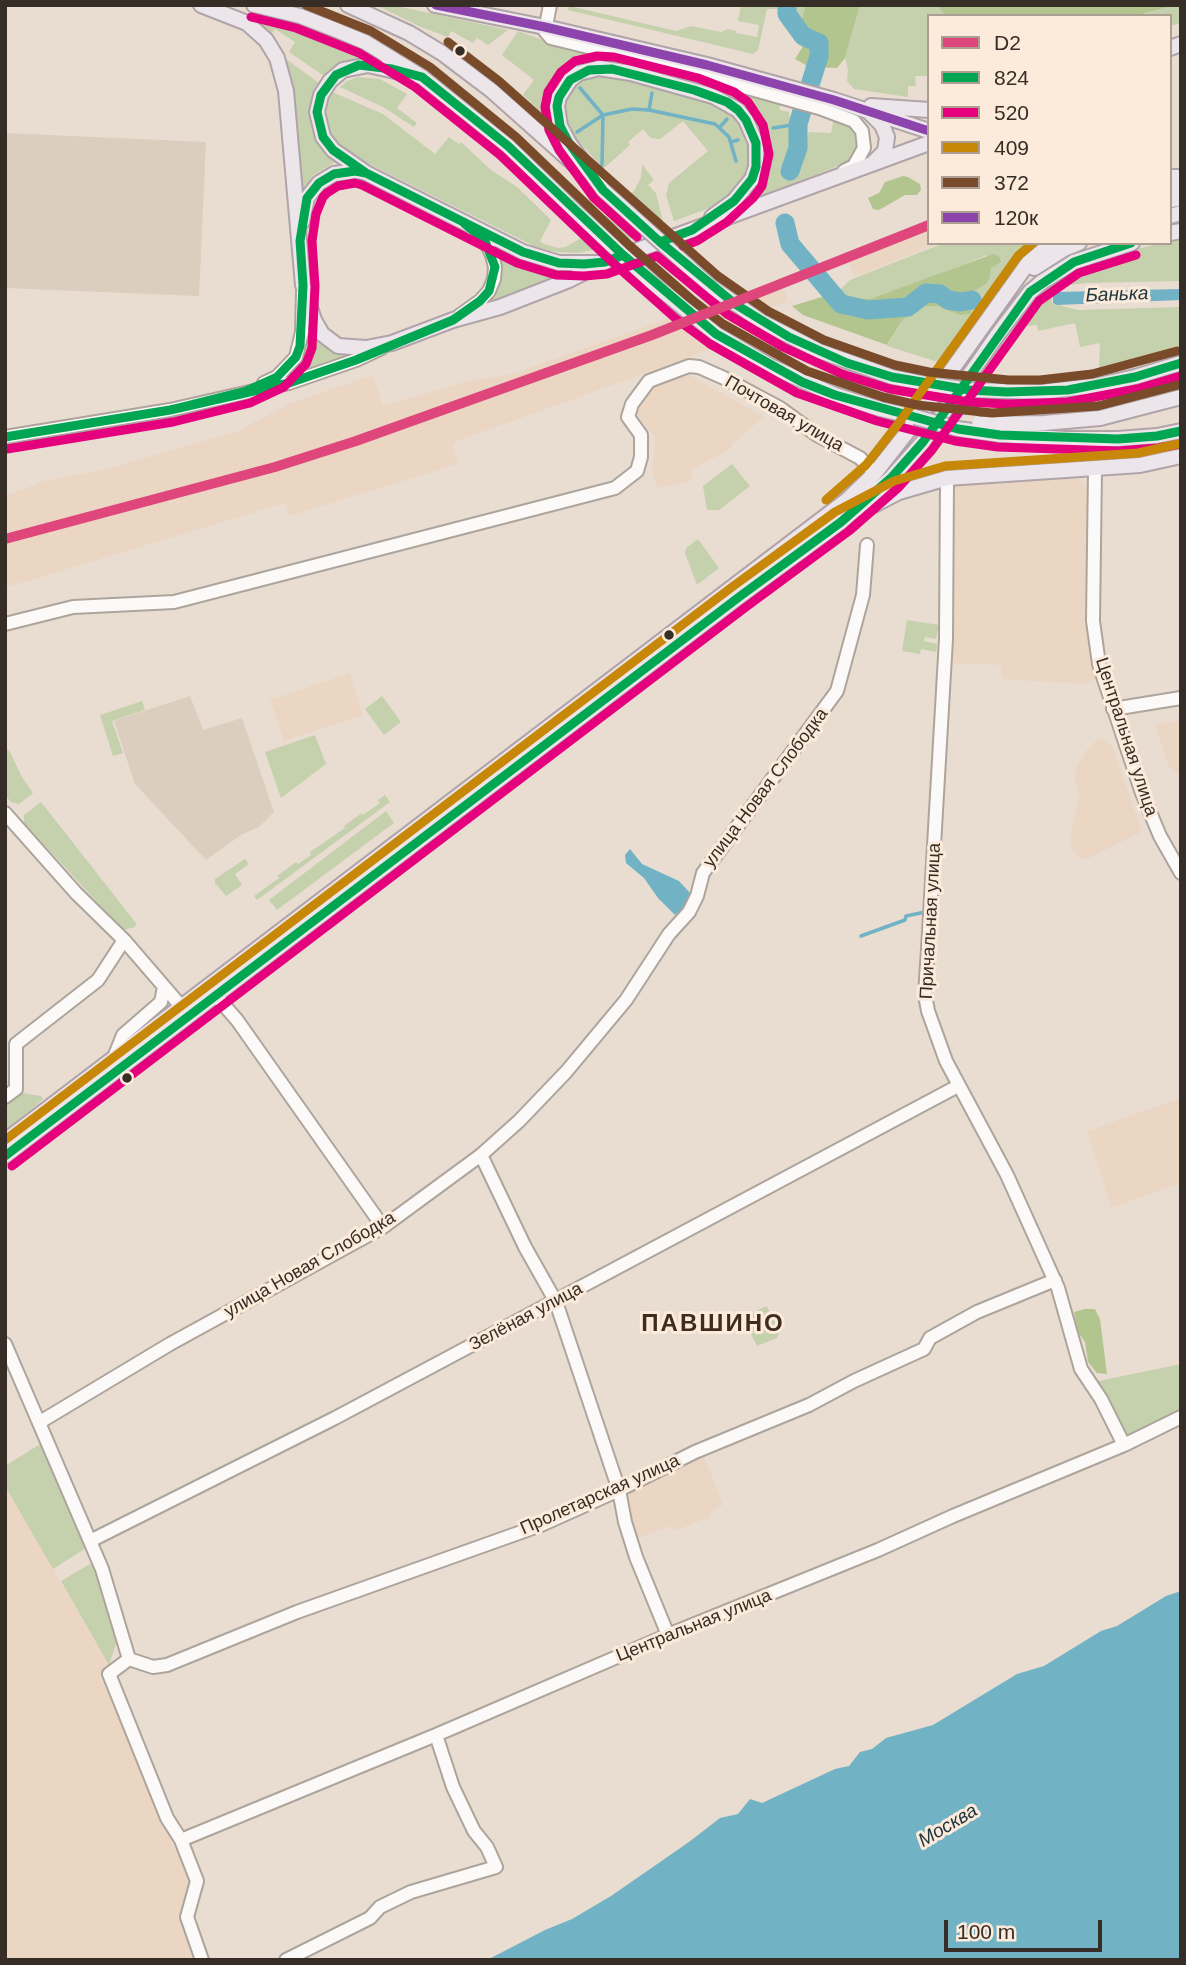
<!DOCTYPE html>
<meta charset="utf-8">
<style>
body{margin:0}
#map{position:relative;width:1186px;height:1965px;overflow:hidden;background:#e9ddd2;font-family:Helvetica,sans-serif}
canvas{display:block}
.frame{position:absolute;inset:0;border:7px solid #362d26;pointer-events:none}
.legend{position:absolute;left:927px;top:14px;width:245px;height:231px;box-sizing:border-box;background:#fceadb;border:2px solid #ad9e93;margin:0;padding:9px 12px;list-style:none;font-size:21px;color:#362d26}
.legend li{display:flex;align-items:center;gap:14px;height:35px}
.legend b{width:35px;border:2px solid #ad9e93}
.scale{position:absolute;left:944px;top:1920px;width:158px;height:32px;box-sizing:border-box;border:4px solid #362d26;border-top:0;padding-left:9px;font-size:21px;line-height:24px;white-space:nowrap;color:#362d26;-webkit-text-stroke:5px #fceadb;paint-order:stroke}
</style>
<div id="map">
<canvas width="1186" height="1965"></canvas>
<div class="frame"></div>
<ul class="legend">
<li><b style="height:9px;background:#df477c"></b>D2</li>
<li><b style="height:9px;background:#00a651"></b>824</li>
<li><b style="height:9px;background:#e5007d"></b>520</li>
<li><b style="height:9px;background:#c7880a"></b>409</li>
<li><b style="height:9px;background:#7a4b2a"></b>372</li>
<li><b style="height:9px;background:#8e44ad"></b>120к</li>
</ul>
<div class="scale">100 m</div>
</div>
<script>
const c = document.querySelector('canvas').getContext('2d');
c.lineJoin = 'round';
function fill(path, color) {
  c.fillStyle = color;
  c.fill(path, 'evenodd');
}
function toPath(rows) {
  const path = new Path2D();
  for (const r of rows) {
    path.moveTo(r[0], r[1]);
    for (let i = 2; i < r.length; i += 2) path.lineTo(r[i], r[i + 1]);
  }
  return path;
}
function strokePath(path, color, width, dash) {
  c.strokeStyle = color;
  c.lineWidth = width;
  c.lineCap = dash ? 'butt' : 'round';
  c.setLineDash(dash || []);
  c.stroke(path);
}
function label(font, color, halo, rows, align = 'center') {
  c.font = font + ' Helvetica,sans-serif';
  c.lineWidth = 6;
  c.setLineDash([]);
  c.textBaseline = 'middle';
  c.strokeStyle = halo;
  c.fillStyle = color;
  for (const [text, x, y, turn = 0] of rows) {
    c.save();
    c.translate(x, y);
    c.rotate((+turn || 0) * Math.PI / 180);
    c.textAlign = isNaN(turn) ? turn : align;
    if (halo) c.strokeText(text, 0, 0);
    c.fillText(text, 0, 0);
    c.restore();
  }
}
const built = toPath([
 [929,220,929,243,940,243,854,277,845,254],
 [780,279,788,301,750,315,756,333,452,443,458,464,289,516,285,503,5,588,5,496,43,481,103,470,238,431,288,404,373,375,383,406,467,381,512,374],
 [690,375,764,417,732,444,732,448,691,470,692,481,658,488,652,474,655,438,636,413,654,385],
 [1075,477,1083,481,1087,490,1086,621,1096,679,1084,684,1001,679,1001,665,950,663,953,607,952,494,955,487,962,483],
 [350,673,363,715,284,741,270,700],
 [1181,720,1181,780,1177,772,1169,767,1155,725],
 [1099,738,1112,745,1142,832,1087,859,1079,858,1073,850,1070,840,1079,795,1075,781,1076,767,1086,751],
 [1181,1098,1181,1183,1111,1208,1087,1131],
 [704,1456,723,1505,711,1512,710,1517,674,1531,671,1526,634,1540,624,1490],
 [5,1486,109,1665,99,1676,114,1704,172,1843,175,1848,180,1846,190,1873,180,1920,196,1960,5,1960]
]);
const education = toPath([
 [5,133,206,142,199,296,5,288],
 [190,696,203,730,242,718,274,812,259,827,241,835,206,860,135,784,114,721]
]);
const green = toPath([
 [376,5,392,5,508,30,488,45,477,38,473,43,451,31,448,37,421,27],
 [741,5,806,5,802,18,803,24,793,26,779,9,767,9,758,50,753,54,568,10,569,6,676,31,691,26,721,32,728,29,736,31,736,33,757,37,759,25,738,21],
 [860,5,1181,5,1181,23,1170,26,1170,16,929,16,929,76,915,76,916,86,908,86,908,97,854,89,847,81,848,69,845,58],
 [256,19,320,39,363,57,363,60,348,62,324,76,289,52,295,42,275,29,270,36,254,24],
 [518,31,562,47,562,49,606,59,605,62,578,65,563,75,552,91,548,112,544,115,523,95,534,80,502,55],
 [283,57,319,83,311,103,310,123,322,147,337,161,313,175,300,197],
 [665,71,781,102,779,110,789,112,792,140,789,158,780,168,781,172,798,171,809,132,831,133,834,118,851,125,858,136,858,149,849,161,843,164,746,202,744,200,757,180,762,160,724,93,664,74],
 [595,75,617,76,692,96,727,110,742,125,748,141,750,158,742,183,733,192,715,206,674,221,666,195,669,183,708,151,683,121,660,139,651,138,643,129,628,142,630,145,603,169,570,131,565,123,563,102,578,80],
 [358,77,380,79,407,94,397,108,417,123,414,127,383,107,340,87,347,81],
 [330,91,383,114,435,154,449,137,459,144,461,142,491,170,517,187,551,220,540,241,544,244,558,248,565,247,578,240,634,191,641,177,642,164,654,180,648,185,656,193,664,226,604,248,578,253,557,252,536,247,353,156,341,148,328,134,324,118,324,103],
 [1181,238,1181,281,1087,283,1069,285,1051,292,1052,303,1078,310,1181,307,1181,346,1156,354,1099,368,1100,343,1080,347,1075,323,1038,331,1037,325,1014,327,1026,308,1037,295,1051,284,1078,267,1118,254,1161,243,1170,243,1170,241],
 [944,243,1035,243,1011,264,941,363,887,346,901,322,911,313,925,306,937,306,959,315,973,297,974,291,985,285,990,274,987,255,898,291,870,299,860,299,838,292,850,280],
 [498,254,532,268,562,276,490,303,489,301,495,293,500,279,501,264],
 [308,330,311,331,325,347,347,355,348,357,291,377,290,375,303,359,306,348],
 [1181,380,1181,388,1127,404,1098,409,1097,402,1157,389],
 [732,464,750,486,719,510,707,510,703,486],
 [698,539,719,568,697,585,685,553,686,548],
 [907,620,939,625,936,639,925,637,924,641,937,644,936,652,921,649,920,654,902,651],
 [382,696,401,722,384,735,365,709],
 [142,701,145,710,112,721,123,753,113,756,100,715],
 [315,735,326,764,281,798,265,752],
 [5,747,10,752,22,777,33,793,19,804,11,802,5,795],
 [385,795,390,802,257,900,254,896,279,878,277,876,296,862,298,864,311,855,310,852,345,828,344,826,362,813,363,815,380,803,378,800],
 [41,802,136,923,135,927,123,930,24,823,24,815],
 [386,811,394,823,277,910,269,900],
 [245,859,249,864,235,874,242,885,226,896,215,883,215,879],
 [22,1093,41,1096,43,1099,5,1132,5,1106],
 [766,1306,781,1328,777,1338,757,1346,743,1318],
 [1181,1364,1181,1412,1131,1437,1126,1434,1120,1428,1094,1382],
 [45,1441,86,1544,83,1550,53,1569,5,1486,5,1466],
 [90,1564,98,1569,117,1641,109,1665,61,1581]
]);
const forest = toPath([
 [806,5,860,5,845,58,837,68,809,67,795,59,802,48,800,38,793,26,803,24,802,18],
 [937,5,1175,5,1133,16,946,16],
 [903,176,908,177,920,184,921,190,917,195,905,195,879,210,873,209,868,198,879,193,885,182],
 [993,254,999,256,1001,262,991,268,989,280,985,285,974,291,971,314,959,315,937,306,925,306,911,313,901,322,887,345,803,315,792,306,838,292,860,299,870,299],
 [1085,1309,1095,1309,1100,1319,1107,1374,1097,1373,1088,1362,1085,1342,1078,1332,1074,1312]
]);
const water = toPath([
 [1181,289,1181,300,1057,305,1053,303,1053,293,1057,292],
 [630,849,642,864,679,881,690,893,685,906,675,915,658,898,644,878,626,863,625,855],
 [1181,1591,1181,1960,487,1960,545,1930,572,1919,611,1896,689,1842,720,1818,738,1814,750,1799,762,1803,835,1769,849,1766,860,1752,872,1749,886,1738,933,1725,1017,1674,1044,1666,1101,1631,1117,1626,1166,1596]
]);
const stream = toPath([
 [580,88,603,115,602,165],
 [649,110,652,93],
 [720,127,727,119],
 [773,128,798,124],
 [577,132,603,115,632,109,649,110,715,124,729,137,736,161],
 [731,142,738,140],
 [861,936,905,920,906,916,925,912]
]);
const river = toPath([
 [787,5,787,14,803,36,819,43,819,56,798,124,798,148,790,171],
 [785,223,790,244,841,304,868,310,908,307,926,293,940,294,948,300,961,302,972,300]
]);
const minor = toPath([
 [550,5,545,31,551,38,690,72,819,108,854,121,862,131,864,148,854,166,844,171],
 [459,316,480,301,489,291,494,279,495,267,492,255,485,241,473,230],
 [264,383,277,377,296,357,302,332,303,292],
 [5,437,170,410,289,383,356,360,382,348],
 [1095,469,1093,621,1099,664,1142,793,1160,836,1181,873],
 [947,478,946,639,928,949,925,995,928,1011,946,1061,1007,1175,1058,1288,1081,1369,1101,1399,1124,1445],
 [5,624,73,607,174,602,615,488,637,471,641,457,641,435,628,417,632,404,649,381,689,366,699,367,724,378,780,408,817,435,860,458,875,473],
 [1113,709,1181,698],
 [5,813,76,893,124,940,186,1012],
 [216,996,237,1020,383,1227],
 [113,1060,123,1035,161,1002,164,987],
 [5,1097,16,1089,16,1044,98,980,124,940],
 [481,1155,525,1247,556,1302,619,1490,625,1522,636,1557,668,1635],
 [5,1344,102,1569,129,1659],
 [40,1422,170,1344,383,1227,481,1155,519,1121,566,1072,626,1000,669,934,689,912,697,896,703,873,837,691,863,595,867,545],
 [90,1541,335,1418,958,1086],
 [129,1659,109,1674,167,1818,181,1840,436,1735,668,1635,878,1550,953,1516,1124,1445,1181,1417],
 [129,1659,153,1667,167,1665,297,1612,541,1525,619,1490,695,1452,809,1405,854,1381,924,1349,930,1338,977,1312,1055,1280],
 [181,1840,197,1881,187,1917,202,1960],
 [286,1960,370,1918,380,1907,411,1892,496,1867,487,1847,474,1831,453,1787,436,1735]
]);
const major = toPath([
 [201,5,247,23,266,40,277,58,286,91,303,285,314,320,322,334,338,346,366,348,392,343,453,320,500,307,569,280,605,262,929,143],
 [254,5,300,16,336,30,365,42,422,77,508,146,579,215],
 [348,5,409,33,442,53,491,90,581,170],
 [435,5,545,27,707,65,834,100,929,131],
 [1170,48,1181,44],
 [422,77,368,65,343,70,330,81,321,95,317,112,323,137,333,150,366,173,523,252,559,263,598,263],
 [871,106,929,110],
 [870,113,882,125,887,137,885,151,874,162],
 [1170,177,1181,177],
 [1170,187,1181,187],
 [603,190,569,143,560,126,557,106,559,97,570,80,579,73,599,68,631,73,713,96,738,110,746,120,756,143,756,167,752,179,734,201,712,217],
 [1170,200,1181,198],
 [1170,216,1181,213],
 [302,222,307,198,319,183,334,174,355,171,364,172],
 [1170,233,1181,231],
 [1034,268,1064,249,1079,243],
 [1094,386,1135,377,1181,363],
 [835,395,880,409,915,417],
 [1100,418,1181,397],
 [864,510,899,492,947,478,1140,465,1181,456],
 [5,1141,847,500,875,473,908,431,1028,263,1052,243],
 [5,1156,739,597,841,522,891,478,923,442,998,334,1030,292,1042,282,1074,262,1132,243]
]);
const majorBridge = toPath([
 [603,190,710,286,762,322,819,351,892,377,927,384,969,390,1041,392,1094,386],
 [579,215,654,284,716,334,772,367,835,395],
 [915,417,958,429,1000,435,1065,439,1118,439,1157,436,1181,431],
 [979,424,1044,423,1100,418]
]);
const bus1 = toPath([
 [359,65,392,69,422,77,508,146,623,255,605,262,584,264,559,263,523,252,366,173,333,150,323,137,317,112,321,95,336,75,359,65],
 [612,69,694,90,727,102,738,110,746,120,756,143,756,167,752,179,734,201,692,230,660,242,603,190,569,143,560,126,557,106,559,97,570,80,589,70,612,69],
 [660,242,735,304,789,337,847,363,892,377,969,390,1007,392,1068,390,1135,377,1181,363],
 [623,255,716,334,802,382,835,395,958,429,1000,435,1118,439,1157,436,1181,431],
 [5,437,170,410,289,383,356,360,453,320,480,301,489,291,495,267,485,241,464,223],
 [5,437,170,410,246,391,277,377,296,357,300,346,303,285,300,241,307,198,319,183,334,174,355,171,366,173,380,180],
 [5,1156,739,597,841,522,891,478,923,442,1030,292,1074,262,1131,243]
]);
const bus2 = toPath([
 [251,17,296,28,359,53,415,87,500,155,613,263,675,318,710,344,797,393,877,421,955,441,998,447,1118,451,1158,448,1181,444],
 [637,237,594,198,559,150,549,130,545,107,548,92,561,72,575,61,597,56,614,57,698,78,734,92,748,102,763,125,769,154,762,186,753,198,727,222,697,241,683,246],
 [7,449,173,422,250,403,284,387,306,364,312,348,315,286,312,241,316,214,323,197,327,193,338,186,355,183,362,185,517,263,556,275,584,276,607,274,657,256,727,314,783,347,842,374,890,389,968,402,1007,404,1068,402,1137,389,1181,376],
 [12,1166,746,607,849,531,899,487,932,450,1039,301,1079,273,1136,255]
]);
const bus3 = toPath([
 [826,500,866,465,898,424,1018,256,1033,243],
 [5,1140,732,587,835,512,894,481,945,466,1138,453,1178,444]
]);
const bus4 = toPath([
 [306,5,371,31,430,67,516,137,629,245,691,299,723,324,807,371,883,397,917,405,992,413,1098,406,1178,385],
 [448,42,499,81,718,276,768,311,824,340,895,365,929,372,1008,380,1040,380,1092,374,1177,351]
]);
const bus5 = toPath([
 [436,5,545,27,707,65,834,100,929,131]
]);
const rail1 = toPath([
 [5,539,275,467,356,441,652,335,929,225]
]);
const markers = [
 [460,51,6,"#362d26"],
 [669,635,6,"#362d26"],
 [127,1078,6,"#362d26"]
];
const streetNames = [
 ["Почтовая улица",784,414,30],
 ["Центральная улица",1126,737,72],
 ["улица Новая Слободка",766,788,-53],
 ["Причальная улица",931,921,-87],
 ["улица Новая Слободка",310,1265,-30],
 ["Зелёная улица",526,1317,-28],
 ["Пролетарская улица",600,1495,-24],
 ["Центральная улица",694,1626,-22]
];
const waterNames = [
 ["Банька",1117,295,-2],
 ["Москва",948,1826,-31]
];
const districtNames = [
 ["ПАВШИНО",713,1324]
];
fill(built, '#ebd6c4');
fill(education, '#dbcebf');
fill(green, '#c5d0ac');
fill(forest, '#b3c58f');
fill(water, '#71b2c5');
strokePath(stream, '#71b2c5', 3.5);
strokePath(river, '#71b2c5', 19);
strokePath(minor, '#ada49c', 16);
strokePath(major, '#b0a4a9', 18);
strokePath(minor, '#fcfaf8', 12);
strokePath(major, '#ece6eb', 14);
strokePath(majorBridge, '#b0a4a9', 18, []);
strokePath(majorBridge, '#ece6eb', 14);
strokePath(bus1, '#00a651', 9);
strokePath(bus2, '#e5007d', 9);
strokePath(bus3, '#c7880a', 9);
strokePath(bus4, '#7a4b2a', 9);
strokePath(bus5, '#8e44ad', 9);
strokePath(rail1, '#df477c', 10);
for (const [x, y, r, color] of markers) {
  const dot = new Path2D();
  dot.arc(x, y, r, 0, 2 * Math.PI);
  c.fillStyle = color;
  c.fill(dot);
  strokePath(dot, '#fceadb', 2.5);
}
label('18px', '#362d26', '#fceadb', streetNames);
label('italic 19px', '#20363e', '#fceadb', waterNames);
c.letterSpacing = '2px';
label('bold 24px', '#3e2d1e', '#fceadb', districtNames);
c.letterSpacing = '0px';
</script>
